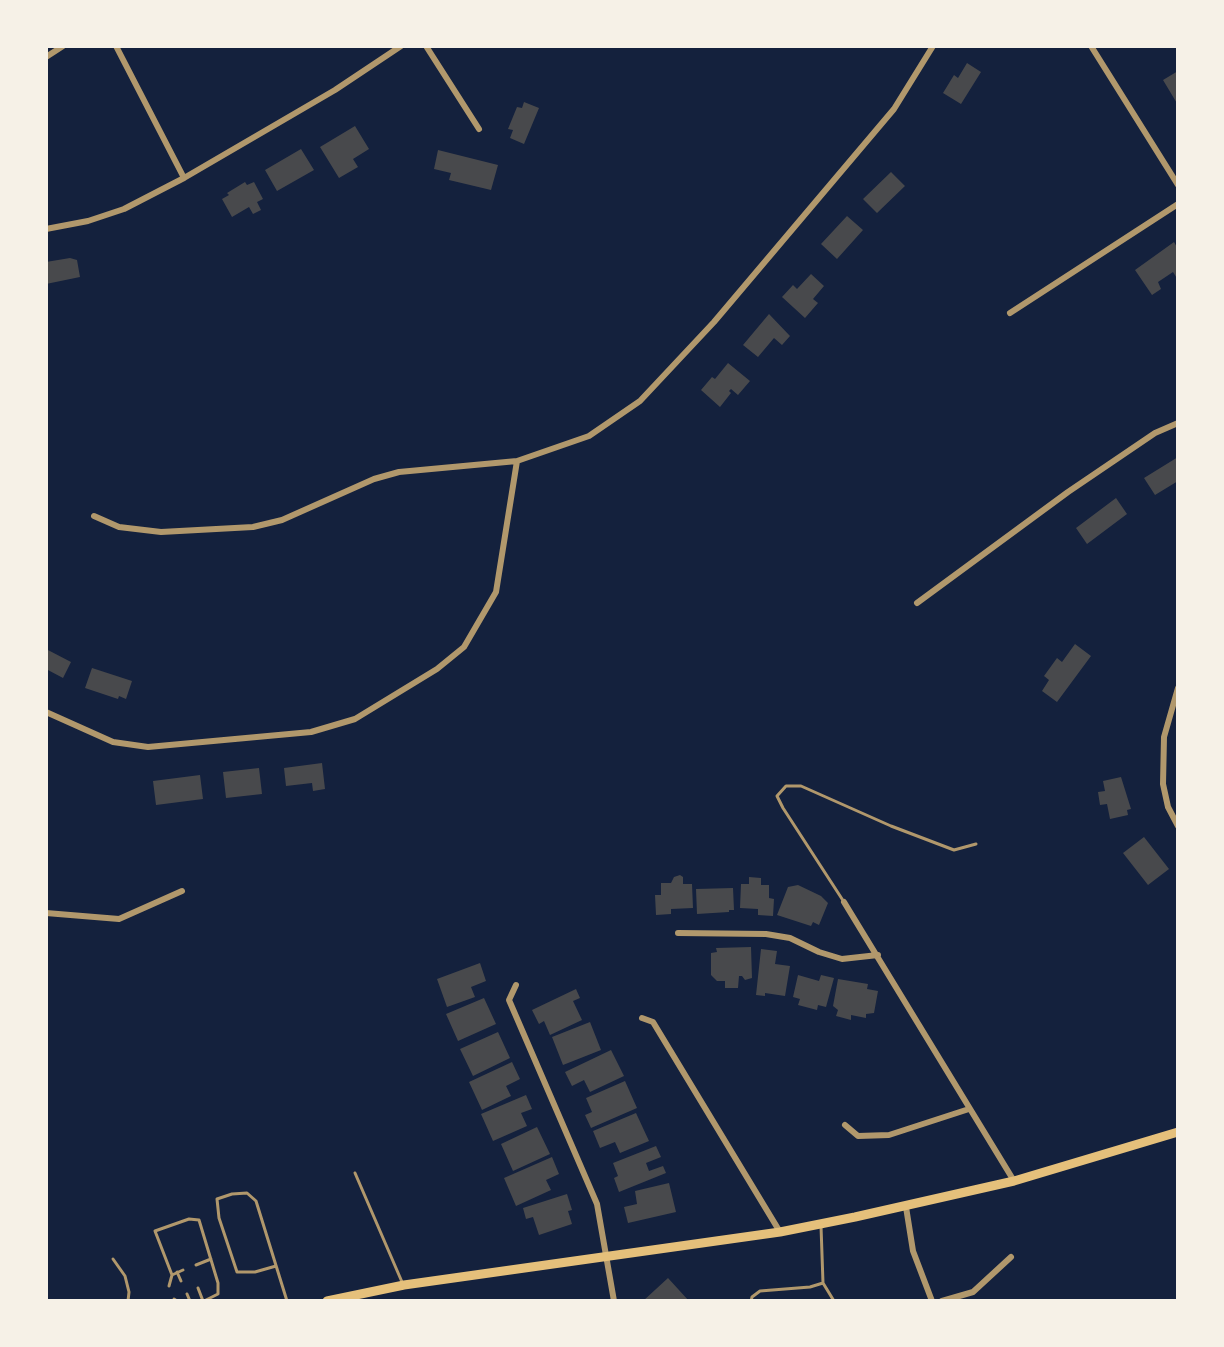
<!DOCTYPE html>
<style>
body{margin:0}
#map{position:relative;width:1224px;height:1347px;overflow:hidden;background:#14213d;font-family:Literata,serif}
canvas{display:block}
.frame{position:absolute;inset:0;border:48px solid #f6f1e7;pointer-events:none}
</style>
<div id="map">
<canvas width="1224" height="1347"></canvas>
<div class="frame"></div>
</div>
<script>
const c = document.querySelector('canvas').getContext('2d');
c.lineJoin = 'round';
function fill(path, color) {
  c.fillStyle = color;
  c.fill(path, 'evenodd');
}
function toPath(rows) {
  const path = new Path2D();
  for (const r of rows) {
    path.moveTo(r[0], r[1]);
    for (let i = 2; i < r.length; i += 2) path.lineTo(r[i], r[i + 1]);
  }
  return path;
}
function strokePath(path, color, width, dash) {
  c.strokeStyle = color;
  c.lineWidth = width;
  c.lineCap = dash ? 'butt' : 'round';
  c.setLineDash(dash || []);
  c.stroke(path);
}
const building = toPath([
 [967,63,981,72,961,104,943,93,954,75,958,78],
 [1178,71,1178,105,1163,80],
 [524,102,539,108,524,144,510,138,513,130,508,129,517,107,522,108],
 [355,126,369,149,353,159,358,167,339,178,320,147],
 [301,149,314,170,277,191,265,170],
 [438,150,498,165,491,190,449,180,451,173,434,169],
 [891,172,905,186,877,213,863,199],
 [245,182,247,185,254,182,263,199,257,202,261,210,253,214,249,207,232,217,222,199,229,195,227,193],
 [847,216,863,230,837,259,821,244],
 [1174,242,1178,249,1178,280,1173,272,1158,282,1161,289,1152,295,1135,270],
 [70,258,77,260,80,277,46,284,46,262],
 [811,274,824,286,813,299,818,303,805,318,782,297,793,285,797,289],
 [769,314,790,336,782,345,774,338,758,357,743,345],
 [728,363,750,381,738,395,731,389,729,391,731,393,720,407,701,390,712,377,715,379],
 [1178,457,1178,481,1155,495,1144,478],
 [1116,498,1127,514,1087,544,1076,528],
 [1075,644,1091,656,1057,702,1042,691,1049,680,1044,676,1057,658,1062,662],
 [46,649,71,662,63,678,46,669],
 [92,668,132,681,126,699,119,696,118,699,85,688],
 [322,763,325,789,313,791,312,783,286,786,284,768],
 [259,768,262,794,226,798,223,772],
 [200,775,203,799,156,805,153,781],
 [1121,777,1131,809,1127,810,1128,815,1110,819,1107,804,1100,805,1098,792,1105,791,1103,781],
 [1144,837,1169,869,1148,885,1123,853],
 [680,875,683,877,683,884,692,884,693,908,671,909,671,914,656,915,655,895,661,895,661,883,671,883,674,877],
 [749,877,761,878,761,885,769,885,769,898,774,899,773,916,758,915,758,909,740,908,741,884,749,884],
 [798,885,821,896,828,903,819,925,813,922,811,926,777,915,788,887],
 [733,888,734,910,729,910,729,912,697,914,696,889],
 [751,947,752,978,745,980,742,976,739,976,738,988,725,988,725,981,717,981,711,975,711,953,717,952,716,948],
 [761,949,777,951,775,964,790,966,785,996,765,993,765,996,756,995],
 [480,963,486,981,471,987,475,997,447,1007,437,979],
 [798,975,819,981,821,975,834,978,826,1007,818,1005,817,1010,798,1005,800,999,793,997],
 [838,979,868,984,867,989,878,991,874,1013,866,1014,866,1018,851,1015,851,1020,836,1016,838,1010,833,1006],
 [576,989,580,998,573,1001,582,1020,550,1035,544,1021,539,1024,532,1010],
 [484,998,496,1024,458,1041,446,1014],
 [590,1022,601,1050,563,1065,552,1037],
 [498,1032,510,1058,473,1076,460,1049],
 [611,1050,624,1076,590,1092,584,1080,572,1086,565,1072],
 [512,1062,520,1079,506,1086,511,1096,482,1110,469,1082],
 [625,1081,637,1108,591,1128,585,1115,592,1112,586,1098],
 [526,1095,532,1109,521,1113,527,1126,493,1141,481,1114],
 [636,1113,649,1141,620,1153,615,1142,600,1148,593,1131],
 [537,1127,550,1154,513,1171,501,1144],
 [656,1146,661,1157,646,1163,649,1171,663,1166,666,1173,619,1192,614,1178,618,1176,613,1163],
 [552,1157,559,1174,546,1180,551,1190,516,1206,504,1178],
 [669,1183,676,1212,628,1223,624,1207,637,1204,635,1191],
 [567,1194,572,1210,568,1211,572,1224,539,1235,533,1217,526,1219,523,1208],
 [668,1278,689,1301,643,1301]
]);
const service = toPath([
 [844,902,783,808,777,796,786,786,801,786,891,826,954,850,976,844],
 [355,1173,402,1282],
 [821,1226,823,1283,834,1301],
 [113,1259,125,1276,129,1292,128,1301],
 [196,1265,211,1259],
 [276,1266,255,1272,237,1272,219,1218,217,1199,232,1194,247,1193,256,1201,287,1301],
 [183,1270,172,1275,155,1231,189,1219,199,1220,218,1283,218,1294,204,1301],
 [177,1272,181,1281],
 [169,1286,172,1275],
 [198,1288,203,1301],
 [187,1294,190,1301],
 [174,1299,177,1301],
 [751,1301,752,1297,760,1291,810,1287,823,1283]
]);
const minor = toPath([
 [116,46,184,178],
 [426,46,479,129],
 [1091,46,1178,185],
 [46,57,63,46],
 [46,229,88,221,124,209,184,178,335,90,401,46],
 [1010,313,1178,204],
 [94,516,119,527,161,532,253,527,282,520,374,479,399,472,517,461,589,436,640,401,714,322,894,109,933,46],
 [917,603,1068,492,1155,433,1178,423],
 [1178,688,1164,737,1163,784,1168,807,1178,826],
 [46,712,113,742,148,747,311,732,355,719,437,669,464,647,496,592,517,461],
 [844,902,1014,1181],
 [46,913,119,919,182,891],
 [678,933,766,934,790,938,819,952,842,959,878,955],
 [516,985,509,1000,597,1204,614,1301],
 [642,1018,653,1022,780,1232],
 [845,1125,858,1136,889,1135,969,1109],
 [906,1207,913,1251,932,1301],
 [942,1301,973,1292,1011,1257]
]);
const secondary = toPath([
 [327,1301,404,1285,780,1232,855,1217,1014,1181,1178,1132]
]);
fill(building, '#48494c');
strokePath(service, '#b1986c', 3);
strokePath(minor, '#b1986c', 6);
strokePath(secondary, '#e5c07b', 9);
</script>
